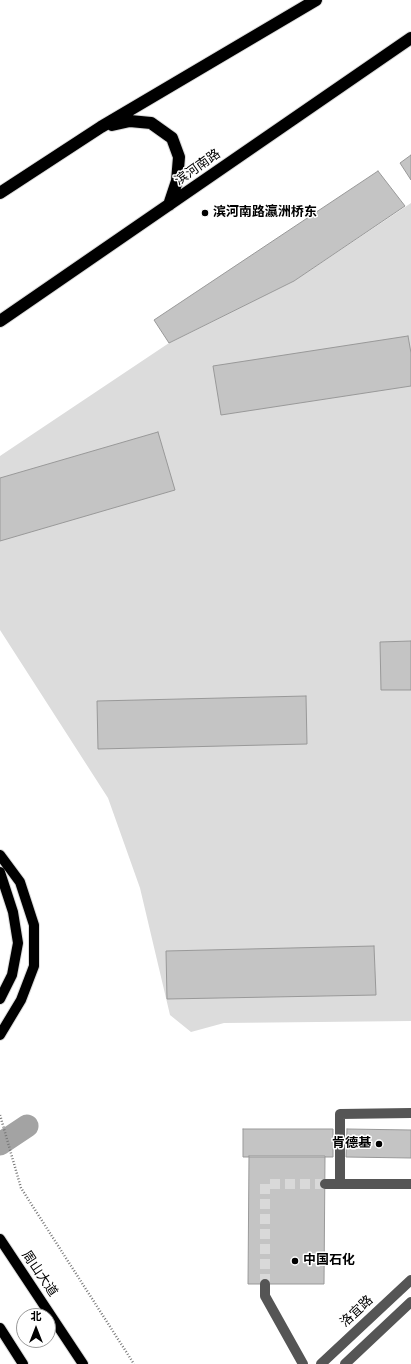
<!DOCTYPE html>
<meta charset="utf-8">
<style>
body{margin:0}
#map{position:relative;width:411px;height:1364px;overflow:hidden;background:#fff;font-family:"Nunito Sans","Noto Sans SC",sans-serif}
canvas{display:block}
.north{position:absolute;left:16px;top:1308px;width:40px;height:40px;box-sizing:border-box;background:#fff;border:1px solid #999;border-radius:50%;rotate:0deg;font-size:11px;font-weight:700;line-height:16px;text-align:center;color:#000}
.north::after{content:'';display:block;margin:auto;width:14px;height:18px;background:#000;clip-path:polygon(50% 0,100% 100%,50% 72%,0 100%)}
</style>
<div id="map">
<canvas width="411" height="1364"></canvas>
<div class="north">北</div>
</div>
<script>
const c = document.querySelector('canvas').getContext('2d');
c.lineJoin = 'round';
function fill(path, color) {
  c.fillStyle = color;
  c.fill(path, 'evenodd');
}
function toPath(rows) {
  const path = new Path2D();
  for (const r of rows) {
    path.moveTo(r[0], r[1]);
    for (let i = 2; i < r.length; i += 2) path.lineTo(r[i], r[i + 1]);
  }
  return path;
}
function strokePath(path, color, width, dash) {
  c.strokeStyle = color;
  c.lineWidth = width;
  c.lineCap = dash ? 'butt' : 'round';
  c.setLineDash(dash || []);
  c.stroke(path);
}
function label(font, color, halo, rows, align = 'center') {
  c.font = font + ' "Nunito Sans","Noto Sans SC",sans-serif';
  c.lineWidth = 3;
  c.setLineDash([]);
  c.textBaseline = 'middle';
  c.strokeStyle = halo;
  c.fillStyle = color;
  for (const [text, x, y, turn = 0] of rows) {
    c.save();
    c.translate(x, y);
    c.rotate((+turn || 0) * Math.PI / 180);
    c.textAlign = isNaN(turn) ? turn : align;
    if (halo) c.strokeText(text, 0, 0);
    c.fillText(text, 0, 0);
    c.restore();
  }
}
const green = toPath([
 [411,203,411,1021,224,1023,191,1032,170,1015,140,888,108,798,0,630,0,456,169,343,294,281]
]);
const canal = toPath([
 [0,1144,27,1126]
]);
const building = toPath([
 [411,155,411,180,400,163,411,155],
 [378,171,405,206,294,281,169,343,154,320,378,171],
 [408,336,411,353,411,386,221,415,213,366,408,336],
 [158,432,175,490,0,541,0,478,158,432],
 [411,641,411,690,381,690,380,642,411,641],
 [306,696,307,744,98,749,97,701,306,696],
 [374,946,376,995,167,999,166,951,374,946],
 [243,1129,333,1129,333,1157,243,1157,243,1129],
 [347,1129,411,1130,411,1158,346,1157,347,1129],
 [249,1156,325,1156,324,1284,248,1284,249,1156]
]);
const minorTunnel = toPath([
 [265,1284,265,1184,325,1184]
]);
const path = toPath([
 [0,1115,21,1188,134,1364]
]);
const minor = toPath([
 [325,1184,411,1184],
 [340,1184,340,1114,411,1113],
 [265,1284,265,1296,303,1364],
 [321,1364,411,1280],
 [345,1364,411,1302]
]);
const major = toPath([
 [0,855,20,882,34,925,34,966,21,1000,0,1035],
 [0,872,13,912,18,943,12,975,0,999],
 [0,1239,83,1364],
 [0,1328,23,1364]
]);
const highway = toPath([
 [112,125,130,121,151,123,172,138,179,157,177,181,169,205],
 [0,193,101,127,316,0],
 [0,321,411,38]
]);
const markers = [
 [205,213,4,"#000"],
 [379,1144,4,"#000"],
 [295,1261,4,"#000"]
];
const streetNames = [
 ["滨河南路",198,168,-35],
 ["周山大道",39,1274,56],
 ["洛宜路",357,1312,-43]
];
const poiNames = [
 ["滨河南路瀛洲桥东",213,213],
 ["肯德基",371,1144,"right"],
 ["中国石化",303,1261]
];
fill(green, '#dcdcdc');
strokePath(canal, '#a3a3a3', 23);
fill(building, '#c4c4c4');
strokePath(building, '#999', 1);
strokePath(minorTunnel, '#d9d9d9', 10, [10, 5]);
strokePath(major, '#dbdbdb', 12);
strokePath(highway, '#dbdbdb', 14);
strokePath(path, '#777', 2.5, [1, 2]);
strokePath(minor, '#555', 10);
strokePath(major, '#000', 10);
strokePath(highway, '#000', 12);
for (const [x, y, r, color] of markers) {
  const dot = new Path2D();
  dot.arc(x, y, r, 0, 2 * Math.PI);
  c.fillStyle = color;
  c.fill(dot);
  strokePath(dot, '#fff', 1.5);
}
label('13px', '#000', '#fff', streetNames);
label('bold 13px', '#000', '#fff', poiNames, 'left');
</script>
